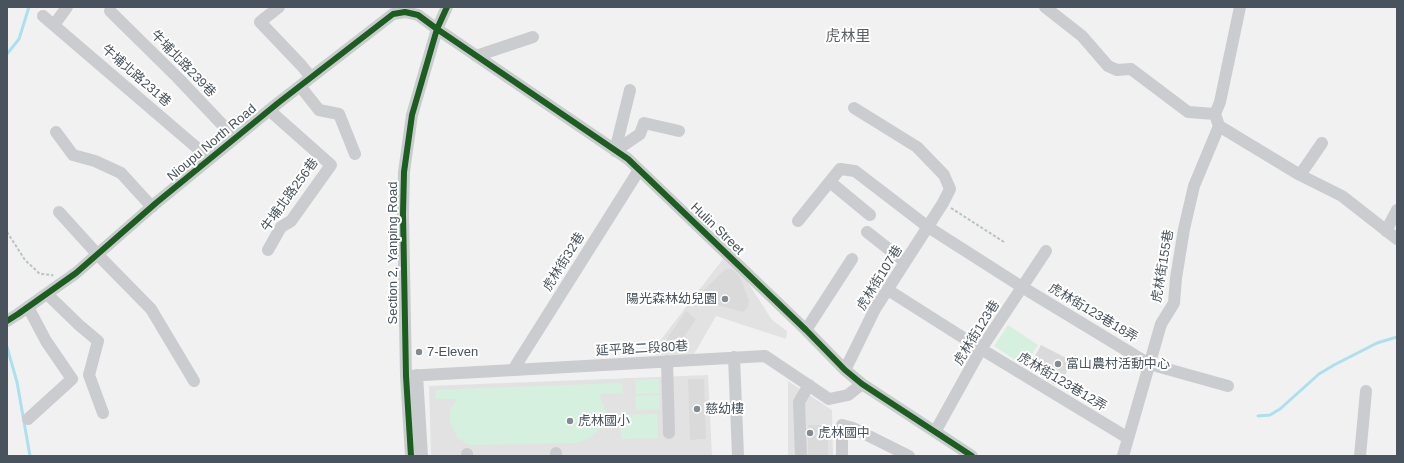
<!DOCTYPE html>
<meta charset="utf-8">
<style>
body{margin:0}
#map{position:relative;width:1404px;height:463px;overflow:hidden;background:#f1f1f1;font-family:Helvetica,sans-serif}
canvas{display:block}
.frame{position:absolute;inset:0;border:8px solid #48535d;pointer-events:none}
</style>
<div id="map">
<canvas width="1404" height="463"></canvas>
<div class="frame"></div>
</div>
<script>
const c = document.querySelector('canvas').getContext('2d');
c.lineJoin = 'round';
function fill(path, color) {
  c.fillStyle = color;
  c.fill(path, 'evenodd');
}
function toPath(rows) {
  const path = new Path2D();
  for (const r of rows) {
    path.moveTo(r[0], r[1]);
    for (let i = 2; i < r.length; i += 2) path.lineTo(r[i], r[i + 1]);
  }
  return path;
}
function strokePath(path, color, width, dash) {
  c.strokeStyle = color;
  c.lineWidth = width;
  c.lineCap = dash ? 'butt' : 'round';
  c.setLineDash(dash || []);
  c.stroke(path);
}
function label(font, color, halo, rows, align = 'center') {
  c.font = font + ' Helvetica,"Noto Sans TC",sans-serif';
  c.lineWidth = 4;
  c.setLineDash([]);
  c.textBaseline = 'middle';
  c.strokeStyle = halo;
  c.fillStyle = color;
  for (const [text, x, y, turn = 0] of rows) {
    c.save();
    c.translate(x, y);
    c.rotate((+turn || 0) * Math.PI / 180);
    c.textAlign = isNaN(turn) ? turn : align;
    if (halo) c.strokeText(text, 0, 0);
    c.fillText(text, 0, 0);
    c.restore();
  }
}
const education = toPath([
 [723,259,747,281,772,320,787,331,786,339,716,316,693,356,649,355],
 [708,375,712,456,431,456,429,386],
 [788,381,832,410,833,456,788,456]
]);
const green = toPath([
 [1008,325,1038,345,1024,366,994,346],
 [659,379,660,393,636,394,635,380],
 [622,383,623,393,599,394,606,412,601,428,590,438,577,443,468,445,457,437,450,422,450,409,457,399,436,399,435,390],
 [659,395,660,409,636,410,635,396],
 [657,414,658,438,621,439,621,415]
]);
const stream = toPath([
 [7,54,19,39,29,7],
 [7,347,17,382,30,456],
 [1258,416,1270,415,1280,409,1319,374,1334,365,1377,343,1397,337]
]);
const building = toPath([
 [726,269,732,269,740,277,749,301,748,307,743,312,706,302,702,297,703,291],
 [686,311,696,319,676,348,666,340],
 [1041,345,1072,361,1065,375,1061,373,1055,385,1044,378,1050,366,1034,358],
 [688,379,704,379,706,439,690,440],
 [808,425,828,425,828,456,808,456]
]);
const path = toPath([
 [951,208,1004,242],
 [7,232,25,260,40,274,52,275,53,276]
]);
const minor = toPath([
 [279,7,260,22,301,65,311,77],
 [1045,7,1082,36,1108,66,1117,70,1131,69,1188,112,1215,114],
 [110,11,177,77,235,138],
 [43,16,210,159],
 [54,25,67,7],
 [476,56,533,37],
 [300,86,319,110,339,114,355,154],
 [1215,114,1220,102,1240,7],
 [1219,126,1300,175,1342,196,1397,239],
 [56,132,73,155,95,161,121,173,152,207],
 [615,151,640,134,644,123,679,131],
 [615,151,630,90],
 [1300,175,1322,143],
 [830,182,870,215],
 [59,212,98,255,151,309,194,381],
 [798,221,840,169,855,171,928,227,1022,287,1149,364,1228,386],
 [1386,231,1397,210],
 [867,232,905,262],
 [268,250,281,227,291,221,331,165,269,110],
 [888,290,981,349,1128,438],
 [47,294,79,325,98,341,89,375,103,413],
 [7,321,18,314,76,273,156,203,278,103,393,14,405,12,418,15,437,29,628,159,806,330,845,370,862,384,972,456],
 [806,330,852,259],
 [734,357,738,456],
 [667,361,669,433],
 [513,370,639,170],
 [845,370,875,309,943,203,950,189,944,175,917,147,854,108],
 [417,375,422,456],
 [406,376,765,356,829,399,848,395,862,384],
 [28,419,72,379,46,341,28,307],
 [935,432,981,349,1046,251],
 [556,453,556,456],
 [467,454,467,456],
 [411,456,406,376,403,214,404,172,412,115,437,29,447,7],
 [801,456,799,402,809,385],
 [842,456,842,425,853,428,909,456],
 [1123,456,1161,324,1174,303,1176,278,1184,229,1194,186,1219,126,1215,114],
 [1360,456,1366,391]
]);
const cycleway = toPath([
 [7,321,18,314,76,273,156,203,278,103,393,14,405,12,418,15,437,29,628,159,806,330,845,370,862,384,972,456],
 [411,456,406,376,403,214,404,172,412,115,437,29,447,7]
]);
const markers = [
 [725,299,4,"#838a91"],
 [419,352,4,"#838a91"],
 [1058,364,4,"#838a91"],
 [697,409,4,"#838a91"],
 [570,421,4,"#838a91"],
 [810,433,4,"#838a91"]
];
const streetNames = [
 ["牛埔北路239巷",183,64,46],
 ["牛埔北路231巷",136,76,41],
 ["Nioupu North Road",212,143,-40],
 ["牛埔北路256巷",290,195,-54],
 ["Hulin Street",717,229,44],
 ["Section 2, Yanping Road",393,253,-90],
 ["虎林街32巷",564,262,-58],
 ["虎林街155巷",1163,266,-80],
 ["虎林街107巷",880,278,-58],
 ["虎林街123巷18弄",1093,313,31],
 ["虎林街123巷",977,333,-58],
 ["延平路二段80巷",642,349,-3],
 ["虎林街123巷12弄",1062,382,31]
];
const poiNames = [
 ["陽光森林幼兒園",717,299,"right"],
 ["7-Eleven",427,352],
 ["富山農村活動中心",1066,364],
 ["慈幼樓",705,409],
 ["虎林國小",578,421],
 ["虎林國中",818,433]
];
const quarterNames = [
 ["虎林里",848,37]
];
fill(education, '#e3e2e3');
fill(green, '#d6f0df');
strokePath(stream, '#abe1ed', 3);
fill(building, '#dadadb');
strokePath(path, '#b9c4c1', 2, [3, 2]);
strokePath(minor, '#cacccf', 12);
strokePath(cycleway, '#1b5e20', 6);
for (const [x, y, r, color] of markers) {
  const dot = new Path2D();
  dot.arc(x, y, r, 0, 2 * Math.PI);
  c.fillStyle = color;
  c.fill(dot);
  strokePath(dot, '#fff', 1.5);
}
label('13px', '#48535d', '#fff', streetNames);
label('13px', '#48535d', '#fff', poiNames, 'left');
label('15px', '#5c6064', '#fff', quarterNames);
</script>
